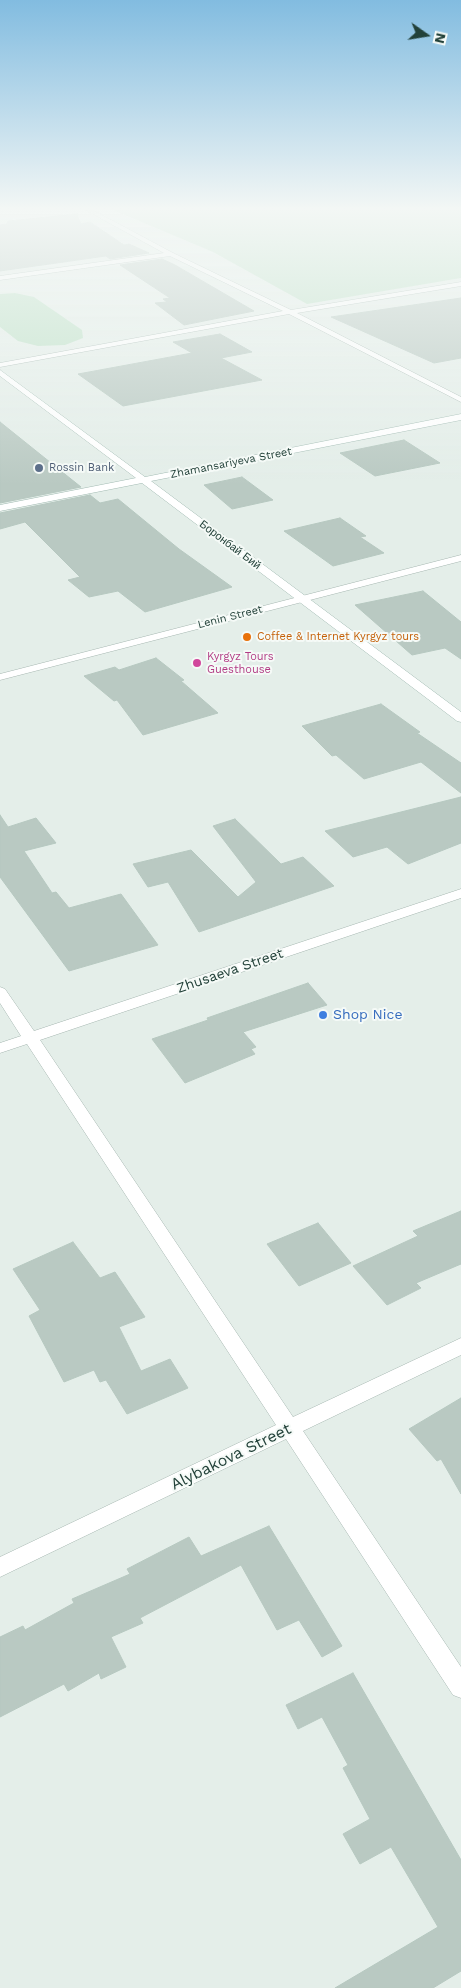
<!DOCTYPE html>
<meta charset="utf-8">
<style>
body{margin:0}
#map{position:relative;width:461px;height:1988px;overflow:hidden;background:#e4eee9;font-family:"Work Sans",sans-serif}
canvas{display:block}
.north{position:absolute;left:401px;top:10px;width:50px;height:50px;-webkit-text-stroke:4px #f5faf7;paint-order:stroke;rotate:103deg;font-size:14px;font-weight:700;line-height:20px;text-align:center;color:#224139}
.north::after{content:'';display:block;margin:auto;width:18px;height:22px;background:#224139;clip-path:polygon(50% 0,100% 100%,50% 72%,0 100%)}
</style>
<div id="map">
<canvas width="461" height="1988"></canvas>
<div class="north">N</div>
</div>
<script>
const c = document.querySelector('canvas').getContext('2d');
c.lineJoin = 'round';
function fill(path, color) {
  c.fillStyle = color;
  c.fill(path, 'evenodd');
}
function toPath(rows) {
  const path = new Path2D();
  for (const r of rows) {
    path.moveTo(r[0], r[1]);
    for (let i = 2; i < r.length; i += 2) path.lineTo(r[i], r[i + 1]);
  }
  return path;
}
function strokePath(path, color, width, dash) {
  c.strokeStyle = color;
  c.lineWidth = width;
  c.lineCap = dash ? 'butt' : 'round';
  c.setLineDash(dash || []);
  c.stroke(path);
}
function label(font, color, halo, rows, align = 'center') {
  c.font = font + ' "Work Sans",sans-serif';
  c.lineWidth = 4;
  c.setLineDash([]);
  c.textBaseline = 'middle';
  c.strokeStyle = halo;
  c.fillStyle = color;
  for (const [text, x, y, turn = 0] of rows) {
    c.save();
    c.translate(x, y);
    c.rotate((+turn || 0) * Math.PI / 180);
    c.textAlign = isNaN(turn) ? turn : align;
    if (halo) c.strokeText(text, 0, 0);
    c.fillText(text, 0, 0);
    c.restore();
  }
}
const green = toPath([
 [106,207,461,207,461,278,307,304,213,252],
 [15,293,34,297,82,330,83,338,65,345,38,346,18,341,0,327,0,294]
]);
const building = toPath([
 [77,214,81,224,90,222,124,245,129,244,149,253,110,259,106,256,0,271,0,225,7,224,8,221,77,214],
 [162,259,175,265,254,311,184,325,155,303,167,302,163,299,170,298,120,265,162,259],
 [461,298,461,358,434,363,331,317,461,298],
 [220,334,252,352,221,358,262,380,123,406,78,374,192,353,173,342,220,334],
 [0,422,81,487,0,503,0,422],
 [404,440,440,463,375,476,340,453,404,440],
 [242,477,273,500,232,509,204,485,242,477],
 [90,495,100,503,118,499,179,549,232,587,145,612,118,591,89,597,68,580,80,577,25,522,0,529,0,513,90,495],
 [340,518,366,536,360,537,384,553,333,566,284,531,340,518],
 [423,591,461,622,461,659,445,648,412,655,355,605,423,591],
 [156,658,184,680,181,681,218,713,143,735,117,700,114,701,84,676,115,667,119,670,156,658],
 [381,704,420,732,417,733,461,763,461,793,421,762,364,779,336,755,332,756,302,726,381,704],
 [461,797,461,843,408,864,387,847,353,857,325,831,461,797],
 [0,815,8,827,36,818,56,843,24,851,52,893,56,892,69,908,121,894,158,945,69,971,0,877,0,815],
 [235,819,281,864,303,857,334,886,199,932,168,882,148,887,133,864,191,850,238,897,256,882,213,826,235,819],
 [308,983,327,1005,243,1032,256,1047,251,1049,255,1054,185,1083,152,1039,208,1020,207,1018,308,983],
 [461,1211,461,1264,416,1283,421,1288,387,1305,353,1266,418,1236,413,1231,461,1211],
 [318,1223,351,1263,299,1286,267,1244,318,1223],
 [73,1242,100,1278,115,1272,145,1317,119,1327,141,1371,170,1359,188,1388,127,1414,106,1380,100,1382,94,1370,64,1382,29,1316,40,1310,13,1269,73,1242],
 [461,1398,461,1494,441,1459,437,1461,409,1429,461,1398],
 [269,1526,342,1646,322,1657,299,1620,277,1630,241,1565,140,1618,143,1623,111,1637,126,1667,101,1679,99,1673,68,1691,64,1684,0,1717,0,1637,23,1626,25,1630,74,1603,72,1599,130,1574,127,1569,189,1537,201,1556,269,1526],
 [353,1673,461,1860,461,1971,433,1988,335,1988,438,1927,391,1847,360,1864,343,1834,370,1819,343,1768,348,1765,322,1717,298,1729,286,1705,353,1673]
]);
const street = toPath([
 [80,207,87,207,173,253,291,310,461,282,461,286,297,313,461,397,461,402,289,314,0,367,0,363,283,311,170,256,0,280,0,276,164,253,80,207],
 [461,555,461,561,0,680,0,674,461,555],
 [461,889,461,898,40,1040,293,1417,461,1338,461,1355,303,1431,461,1667,461,1698,453,1695,286,1439,0,1577,0,1557,276,1425,27,1044,0,1053,0,1043,21,1036,0,1003,0,987,5,989,34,1031,461,889]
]);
const secondary = toPath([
 [0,370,145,477,461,414,461,420,151,481,461,712,461,722,457,721,142,483,0,511,0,505,136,478,0,376,0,370]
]);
const markers = [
 [39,468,5,"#5c6f8a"],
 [247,637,5,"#e8710a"],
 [197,663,5,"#d1479c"],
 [323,1015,5,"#3f7fe0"]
];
const farStreetnames = [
 ["Zhamansariyeva Street",231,463,-11],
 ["Боронбай Бий",230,545,37],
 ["Lenin Street",230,617,-14]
];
const farServicenames = [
 ["Rossin Bank",49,468]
];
const farFoodnames = [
 ["Coffee & Internet Kyrgyz tours",257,637]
];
const farHotelnames = [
 ["Kyrgyz Tours",207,657],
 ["Guesthouse",207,670]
];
const streetNames = [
 ["Zhusaeva Street",230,971,-19]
];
const shopNames = [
 ["Shop Nice",333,1015]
];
const nearStreetnames = [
 ["Alybakova Street",231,1457,-26]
];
fill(green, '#bce0c6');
fill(building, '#b9c9c2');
strokePath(building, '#b6c8c0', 1);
strokePath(street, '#a6b7b1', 1);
strokePath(secondary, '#a1bab2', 1);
fill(street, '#fff');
fill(secondary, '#fff');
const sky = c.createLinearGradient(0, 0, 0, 485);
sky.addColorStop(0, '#82bce0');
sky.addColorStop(0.43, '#f3f7f5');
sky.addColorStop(1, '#f3f7f500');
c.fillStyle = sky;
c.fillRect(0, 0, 461, 485);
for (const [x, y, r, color] of markers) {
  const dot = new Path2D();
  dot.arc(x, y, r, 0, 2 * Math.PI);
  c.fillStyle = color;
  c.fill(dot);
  strokePath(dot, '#f5faf7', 2);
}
label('11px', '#224139', '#f5faf7', farStreetnames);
label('11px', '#4e5e75', '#f5faf7', farServicenames, 'left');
label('11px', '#c56008', '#f5faf7', farFoodnames, 'left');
label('11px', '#b23c85', '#f5faf7', farHotelnames, 'left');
label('14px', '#224139', '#f5faf7', streetNames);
label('14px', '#366cbe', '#f5faf7', shopNames, 'left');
label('16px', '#224139', '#f5faf7', nearStreetnames);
</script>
